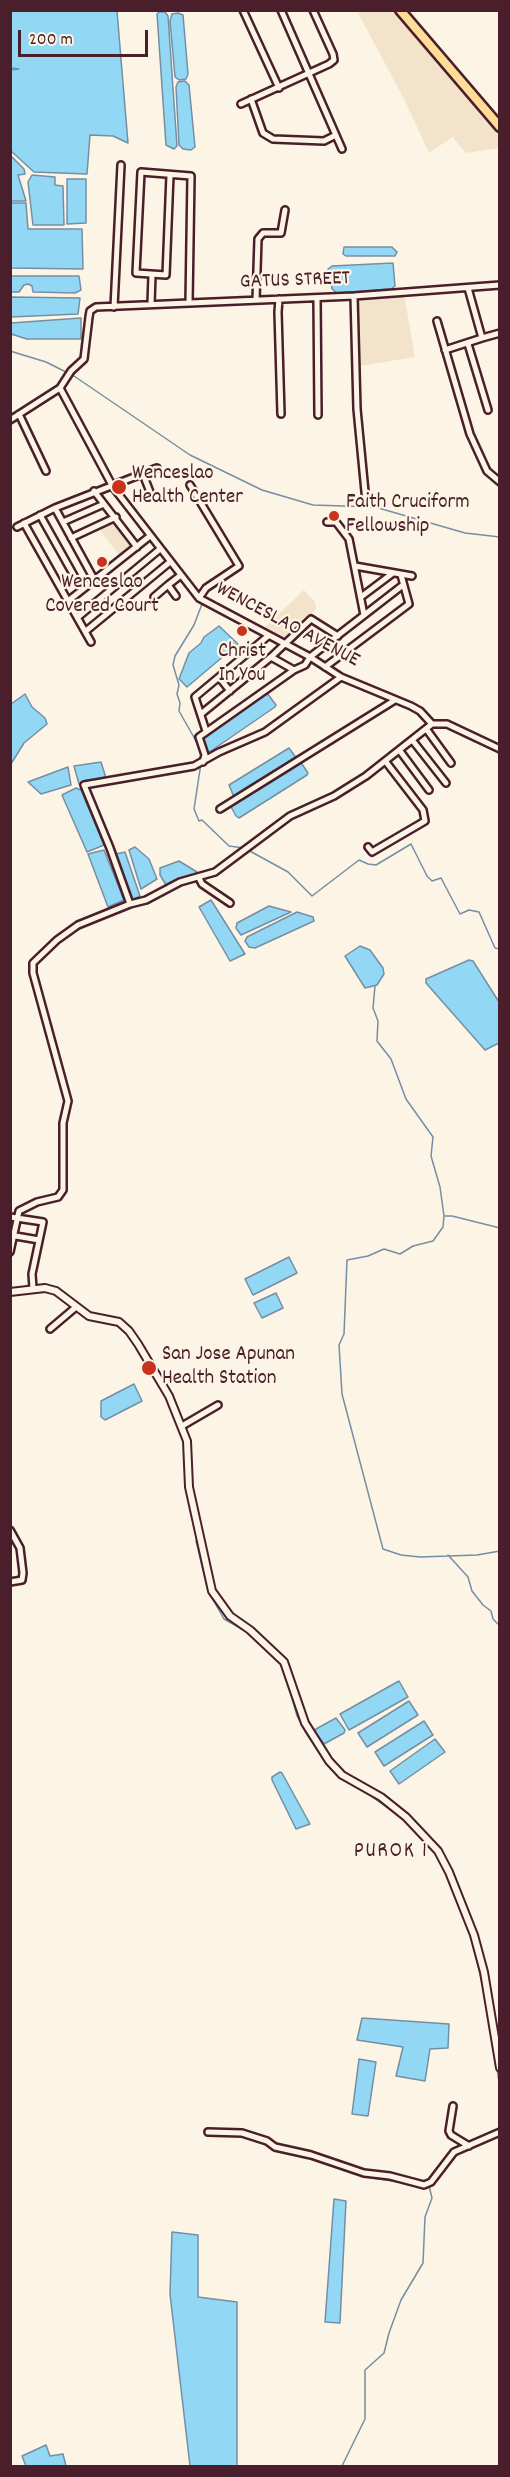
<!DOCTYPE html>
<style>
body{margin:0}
#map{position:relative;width:510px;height:2477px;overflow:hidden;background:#fcf5e5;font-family:Dekko,sans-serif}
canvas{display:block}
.frame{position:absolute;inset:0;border:12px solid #4a1f2b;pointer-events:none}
.scale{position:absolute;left:18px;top:30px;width:130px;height:27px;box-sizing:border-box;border:3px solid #4a1f2b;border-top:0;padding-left:8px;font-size:18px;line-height:21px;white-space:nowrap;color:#4a1f2b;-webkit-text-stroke:4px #fcf5e5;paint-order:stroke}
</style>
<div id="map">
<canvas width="510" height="2477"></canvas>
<div class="frame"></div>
<div class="scale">200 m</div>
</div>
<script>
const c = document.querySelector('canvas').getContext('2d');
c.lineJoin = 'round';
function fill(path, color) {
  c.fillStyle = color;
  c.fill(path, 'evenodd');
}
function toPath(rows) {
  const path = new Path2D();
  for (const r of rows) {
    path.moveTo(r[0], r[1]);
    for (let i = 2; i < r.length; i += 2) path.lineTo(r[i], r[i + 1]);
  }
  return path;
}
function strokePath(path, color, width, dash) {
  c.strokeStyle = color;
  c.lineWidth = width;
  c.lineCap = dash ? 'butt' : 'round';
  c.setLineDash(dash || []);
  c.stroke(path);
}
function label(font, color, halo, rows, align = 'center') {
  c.font = font + ' Dekko,sans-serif';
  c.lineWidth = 4.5;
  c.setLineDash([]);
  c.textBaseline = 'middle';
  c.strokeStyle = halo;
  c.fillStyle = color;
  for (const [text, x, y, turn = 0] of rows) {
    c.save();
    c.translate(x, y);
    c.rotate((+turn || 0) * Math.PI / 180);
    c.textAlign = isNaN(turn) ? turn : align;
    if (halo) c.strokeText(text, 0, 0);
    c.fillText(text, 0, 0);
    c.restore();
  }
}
const built = toPath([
 [357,11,396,11,499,132,499,148,466,153,454,139,454,136,429,153,404,99],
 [404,294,415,357,360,366,356,301,360,298],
 [115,518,136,546,120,557,100,530],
 [304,590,315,602,316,609,284,643,262,630]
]);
const water = toPath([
 [11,10,117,11,128,143,113,136,90,135,87,174,34,172,11,151,11,70,19,69,11,68,11,10],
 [159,12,165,12,168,16,177,146,174,149,166,145,157,14,159,12],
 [178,13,183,15,188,74,186,79,179,80,175,77,170,21,172,14,178,13],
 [185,81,189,85,195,147,191,150,183,149,179,145,176,87,178,82,185,81],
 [11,156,24,169,25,174,18,175,26,201,11,201,11,156],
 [32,175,55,177,55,185,63,186,64,225,33,225,28,182,32,175],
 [67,179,86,179,86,223,67,224,67,179],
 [11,203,26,203,28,229,82,229,83,269,11,268,11,203],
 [344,247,392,247,397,252,395,256,346,256,343,254,344,247],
 [393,263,395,286,391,289,337,293,332,289,328,269,332,266,393,263],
 [10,276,79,276,81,290,75,293,33,292,32,286,28,284,24,285,19,292,11,292,10,276],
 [11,297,80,298,78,314,11,317,11,297],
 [81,318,81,339,27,339,11,334,11,323,81,318],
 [219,626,238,644,187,687,179,679,189,653,201,643,204,637,219,626],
 [267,693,276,705,275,707,208,753,203,744,204,737,267,693],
 [25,694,32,707,45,718,47,724,24,743,11,764,11,704,25,694],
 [289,748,297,759,234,797,229,785,289,748],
 [300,761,308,773,307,775,239,818,236,816,230,805,300,761],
 [101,762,106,778,79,784,74,766,101,762],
 [68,767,71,785,41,794,28,782,68,767],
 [76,788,81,790,104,845,87,852,62,795,76,788],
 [135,847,149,859,157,879,141,889,129,850,135,847],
 [104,850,124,900,108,907,88,854,104,850],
 [125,852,140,896,132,900,116,854,125,852],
 [179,861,197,872,197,875,166,885,160,875,160,868,179,861],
 [211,900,245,954,230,961,199,907,211,900],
 [269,906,291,912,241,935,236,928,237,923,269,906],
 [297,912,313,917,314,921,255,948,249,947,245,941,247,937,297,912],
 [360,946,370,950,383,968,384,974,377,985,365,988,345,956,360,946],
 [469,960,473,961,499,1002,499,1043,485,1050,426,983,426,979,469,960],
 [289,1257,297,1273,253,1295,245,1279,289,1257],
 [276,1293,283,1308,262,1318,254,1303,276,1293],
 [134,1384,142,1401,105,1420,101,1417,101,1401,134,1384],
 [399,1681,408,1697,349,1730,340,1714,399,1681],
 [409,1701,418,1715,367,1747,358,1733,409,1701],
 [336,1718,345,1730,344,1733,324,1744,315,1732,316,1729,336,1718],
 [424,1721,433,1735,384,1766,375,1752,424,1721],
 [435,1739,445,1752,399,1784,390,1771,435,1739],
 [280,1772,282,1773,310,1824,296,1829,272,1780,272,1777,280,1772],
 [362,2018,449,2024,448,2048,430,2049,425,2081,396,2076,403,2047,357,2040,362,2018],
 [359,2059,376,2062,368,2116,352,2114,359,2059],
 [334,2199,346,2201,340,2323,325,2322,334,2199],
 [172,2232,198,2235,198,2297,237,2302,237,2466,190,2466,170,2294,172,2232],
 [46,2445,50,2456,63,2454,66,2466,26,2466,22,2456,46,2445]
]);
const stream = toPath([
 [10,351,46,362,74,376,190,455,262,490,313,505,375,507,465,533,500,537],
 [200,748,179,711,180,703,177,694,179,685,173,665,175,656,194,625,202,604],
 [201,763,194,809,199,821,202,820,229,846,244,848],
 [248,850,288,872,312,896,359,860,368,864,376,865,411,844,427,876,432,881,441,878,460,914,469,910,479,912,495,948,500,949],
 [375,986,373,1008,378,1021,377,1041,391,1059,406,1099,433,1137,431,1156,440,1187,444,1216,452,1216,500,1228],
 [444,1216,443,1227,433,1241,413,1246,400,1254,384,1249,368,1256,347,1260,344,1334,339,1345,342,1394,383,1549,401,1555,420,1557,477,1555,500,1551],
 [196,1541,208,1591,224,1619,247,1632],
 [448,1555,468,1577,472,1591,483,1605,491,1611,493,1619,500,1626],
 [264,1647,282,1665],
 [287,1680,297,1716,306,1733,328,1766],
 [361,1789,406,1821],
 [469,1930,483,1986],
 [494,2047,500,2090],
 [276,2150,301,2155],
 [323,2162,332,2165],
 [345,2169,367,2177,410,2184],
 [342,2466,365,2419,365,2370,384,2353,389,2333,401,2300,423,2263,425,2217,432,2198,429,2186]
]);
const minor = toPath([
 [243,10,279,88],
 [281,10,342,149],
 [251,99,263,133,273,139,324,141,336,135],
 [241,104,329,64,334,60,333,54,313,10],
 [170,175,166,275,136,273,141,172,191,176,189,303],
 [468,288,482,338,500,333],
 [354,296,357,409,366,502],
 [317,298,318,415],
 [279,299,278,312,281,414],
 [256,300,258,239,263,233,281,233,285,210],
 [151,304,152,275],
 [114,307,121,165],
 [437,321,470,434,487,471,500,482],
 [468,344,488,410],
 [445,350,482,338],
 [19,414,46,471],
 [10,420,60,388],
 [143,474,150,492],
 [190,485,239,566,206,588,199,598],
 [94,491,137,547],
 [55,508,95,581],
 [40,515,82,590],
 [63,522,104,504],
 [327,522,336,522,349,539,364,615],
 [24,523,91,642],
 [17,527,55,508,157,468],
 [71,538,116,517],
 [355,566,412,576],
 [176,596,168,585,181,575],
 [154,597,168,585],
 [361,597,393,573],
 [68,601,150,536],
 [78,617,160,549],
 [86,631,170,562],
 [271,657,294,670],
 [325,667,409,604,401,575],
 [219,677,230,691],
 [201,714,271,657,311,619,338,636],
 [432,724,420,711,411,706,341,677,310,657,199,598,113,487,60,388,71,371,84,359,89,317,90,311,96,307,354,296,500,285],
 [427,730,451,763],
 [206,731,195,697,268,636],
 [413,741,446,783],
 [400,751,429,790],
 [203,762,205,755,199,737,294,670,305,665,310,657,403,585],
 [220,809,395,700],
 [368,847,372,852,425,821,423,810,386,762],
 [199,878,202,884,230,903],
 [130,904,110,848,84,785,194,766,219,752,265,732,341,677],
 [10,1217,43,1222,32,1274,33,1288],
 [10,1235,39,1240],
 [10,1252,19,1211,37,1202,58,1197,63,1190,63,1123,68,1101,33,973,33,963,57,940,78,925,130,904,146,900,180,882,215,872,290,816,334,796,366,776,432,724,447,724,500,749],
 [50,1329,76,1307],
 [182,1426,218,1405],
 [10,1530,20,1548,23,1573,22,1580,10,1582],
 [453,2106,449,2131,451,2135,469,2146],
 [208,2132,242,2133,267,2141,275,2147,311,2155,364,2173,390,2176,424,2185,431,2182,454,2152,500,2132]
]);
const tertiary = toPath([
 [10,1292,45,1288,56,1291,89,1316,119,1322,129,1331,138,1344,169,1396,187,1441,189,1487,212,1591,230,1616,250,1630,284,1662,305,1723,329,1761,342,1775,381,1797,406,1817,438,1851,449,1872,474,1935,484,1972,500,2068]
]);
const primary = toPath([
 [400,10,500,127]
]);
const markers = [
 [119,487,8,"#c8321e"],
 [334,516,6,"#c8321e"],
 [102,562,6,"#c8321e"],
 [242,631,6,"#c8321e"],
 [149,1368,8,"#c8321e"]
];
const streetNames = [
 ["GATUS STREET",295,282,-2],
 ["WENCESLAO AVENUE",287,626,28]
];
const poiNames = [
 ["Wenceslao",132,475],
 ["Health Center",132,499],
 ["Faith Cruciform",346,504],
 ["Fellowship",346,528],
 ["Wenceslao",102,584,"center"],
 ["Covered Court",102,608,"center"],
 ["Christ",242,653,"center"],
 ["In You",242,677,"center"],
 ["San Jose Apunan",162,1356],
 ["Health Station",162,1380]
];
const neighbourhoodNames = [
 ["PUROK 1",391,1853]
];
fill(built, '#f3e3cb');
fill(water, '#92d8f4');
strokePath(water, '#758ea4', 1.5);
strokePath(stream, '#758ea4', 1.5);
strokePath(minor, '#4a1f2b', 10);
strokePath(tertiary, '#4a1f2b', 10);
strokePath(primary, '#4a1f2b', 13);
strokePath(minor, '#fcf5e5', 5);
strokePath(tertiary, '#fcf5e5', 6);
strokePath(primary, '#ffdd96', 8);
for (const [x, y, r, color] of markers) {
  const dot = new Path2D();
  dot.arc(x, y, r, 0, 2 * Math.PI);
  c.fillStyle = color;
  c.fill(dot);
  strokePath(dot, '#fcf5e5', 2);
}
label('21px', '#4a1f2b', '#fcf5e5', streetNames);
label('21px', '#4a1f2b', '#fcf5e5', poiNames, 'left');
c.letterSpacing = '1.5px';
label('22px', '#4a1f2b', '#fcf5e5', neighbourhoodNames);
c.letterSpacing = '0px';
</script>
